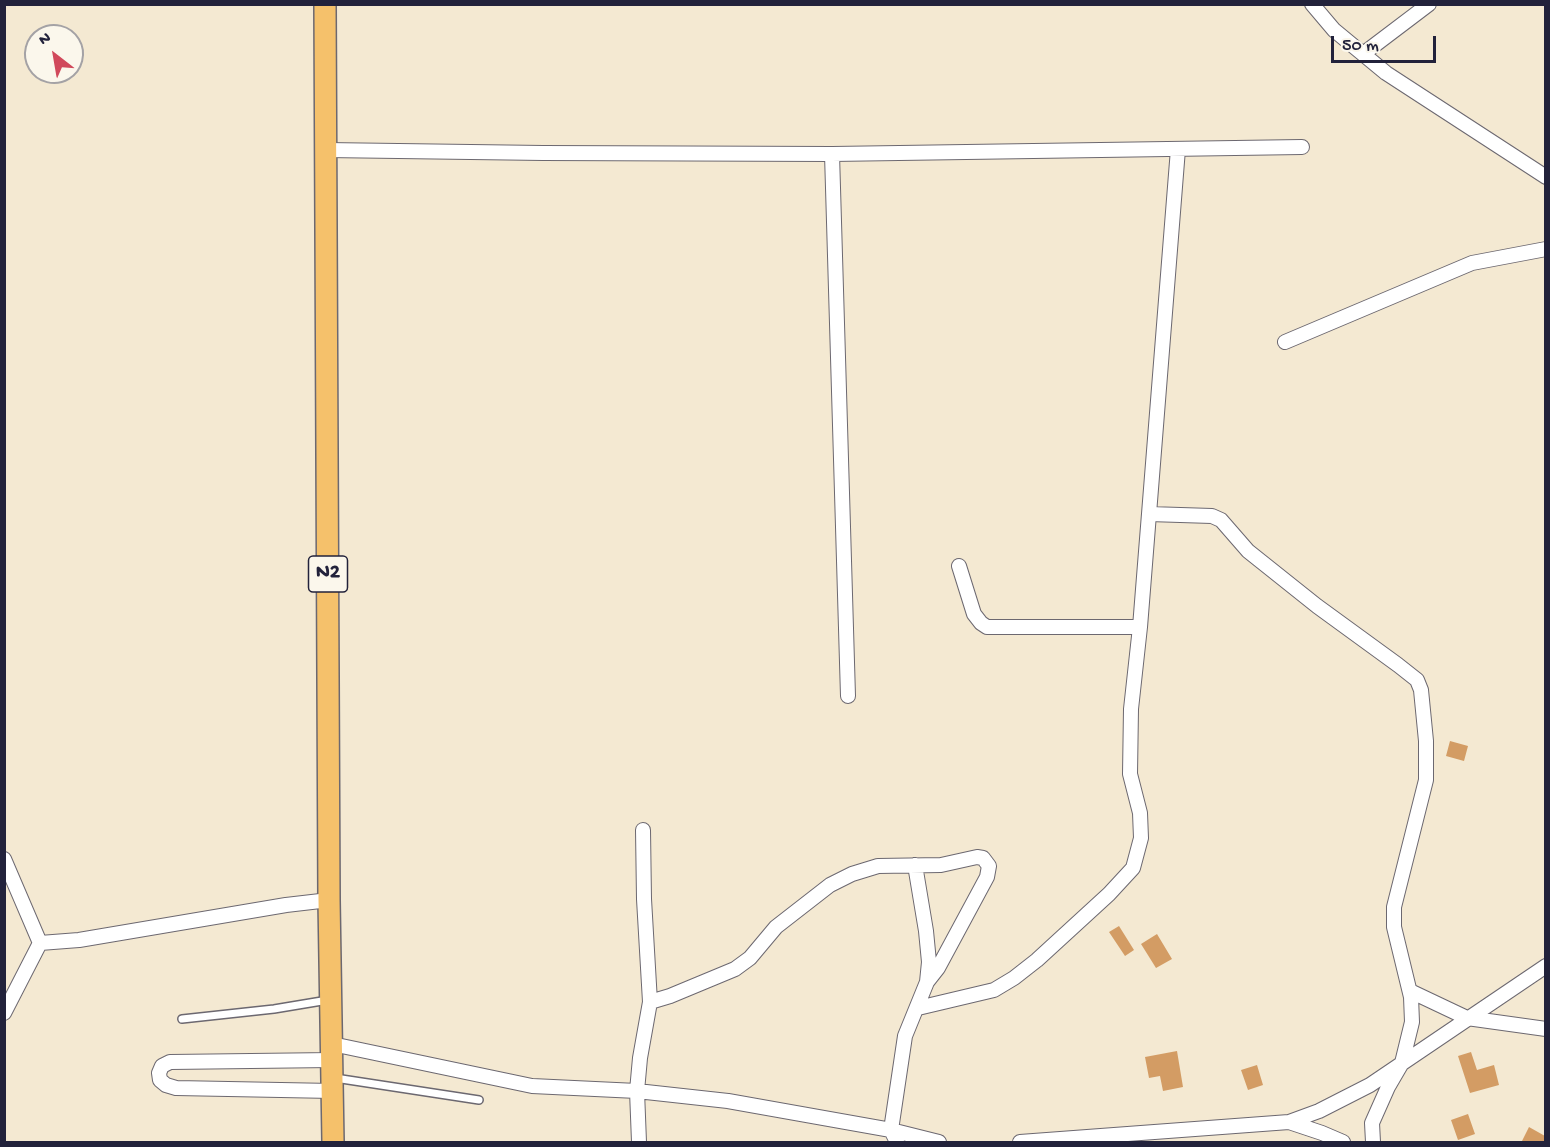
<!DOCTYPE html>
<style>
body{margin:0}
#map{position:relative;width:1550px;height:1147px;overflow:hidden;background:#f4e9d2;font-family:"Gochi Hand",sans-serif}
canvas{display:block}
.frame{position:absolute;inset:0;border:6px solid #22223b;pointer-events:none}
.north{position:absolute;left:24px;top:24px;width:60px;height:60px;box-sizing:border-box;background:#fbf7ec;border:2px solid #a4a2a5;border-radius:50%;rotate:329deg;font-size:16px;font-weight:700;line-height:24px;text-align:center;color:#22223b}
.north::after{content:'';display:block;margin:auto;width:21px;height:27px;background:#d1495b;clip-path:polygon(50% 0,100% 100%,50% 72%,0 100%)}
.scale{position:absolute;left:1331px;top:36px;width:105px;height:27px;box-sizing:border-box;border:3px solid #22223b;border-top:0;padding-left:8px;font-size:18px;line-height:21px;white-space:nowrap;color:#22223b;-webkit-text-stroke:4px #fbf7ec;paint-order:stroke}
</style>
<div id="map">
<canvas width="1550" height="1147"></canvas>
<div class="frame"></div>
<div class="north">N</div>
<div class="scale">50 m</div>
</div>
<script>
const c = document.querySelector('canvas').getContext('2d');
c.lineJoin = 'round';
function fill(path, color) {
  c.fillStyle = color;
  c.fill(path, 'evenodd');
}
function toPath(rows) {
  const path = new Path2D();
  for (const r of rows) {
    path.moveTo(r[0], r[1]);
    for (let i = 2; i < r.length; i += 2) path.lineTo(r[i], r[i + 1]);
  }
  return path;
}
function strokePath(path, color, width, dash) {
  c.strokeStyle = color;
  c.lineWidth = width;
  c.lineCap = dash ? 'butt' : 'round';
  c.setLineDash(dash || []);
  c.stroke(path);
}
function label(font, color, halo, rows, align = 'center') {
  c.font = font + ' "Gochi Hand",sans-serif';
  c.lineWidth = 6;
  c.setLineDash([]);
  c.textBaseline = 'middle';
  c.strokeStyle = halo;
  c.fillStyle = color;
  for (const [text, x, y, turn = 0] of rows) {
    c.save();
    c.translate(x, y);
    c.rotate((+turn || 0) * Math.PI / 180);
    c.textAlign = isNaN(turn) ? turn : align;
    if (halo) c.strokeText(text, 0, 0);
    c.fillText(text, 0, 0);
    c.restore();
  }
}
const building = toPath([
 [1450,741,1468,746,1464,761,1446,756],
 [1119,926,1134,950,1125,956,1109,932],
 [1157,934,1172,959,1156,968,1141,944],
 [1177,1051,1183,1087,1163,1091,1160,1076,1149,1078,1145,1057],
 [1471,1052,1477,1070,1494,1065,1499,1085,1470,1093,1458,1056],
 [1257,1065,1263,1085,1248,1090,1241,1070],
 [1468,1114,1475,1134,1458,1140,1451,1120],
 [1529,1127,1545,1136,1545,1143,1521,1143]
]);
const service = toPath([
 [182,1019,274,1009,328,1000],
 [335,1078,479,1100]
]);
const minor = toPath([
 [1312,4,1334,30,1386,73,1546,177],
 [1363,54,1429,4],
 [326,150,543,153,832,154,1302,147],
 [832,154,848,696],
 [1285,342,1472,263,1546,249],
 [1149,514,1212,516,1221,520,1248,551,1317,606,1398,665,1417,680,1421,690,1426,741,1426,780,1394,907,1394,927,1411,997,1412,1022,1402,1063,1388,1087,1372,1123,1373,1142],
 [959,566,974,614,981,623,987,627,1140,627],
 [643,830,644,899,650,1002],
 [4,859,40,943,4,1013],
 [40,943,79,940,286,905,329,900],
 [1410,991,1467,1018,1546,1029],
 [918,1008,994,990,1014,978,1037,960,1109,894,1133,868,1141,838,1140,813,1130,774,1131,709,1140,627,1178,149],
 [332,1044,532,1086,637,1091,728,1101,891,1130,939,1142],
 [332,1060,170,1062,162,1066,159,1073,160,1080,166,1085,176,1088,333,1091],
 [1289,1122,1319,1111,1370,1085,1546,966],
 [639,1142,637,1091,640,1058,650,1002,670,996,735,969,750,958,776,927,830,885,852,874,878,866,941,865,977,857,983,858,989,866,987,877,938,968,927,982],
 [897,1142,891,1130,905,1036,927,982,929,962,926,931,915,865],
 [1020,1142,1289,1122,1322,1133,1343,1142]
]);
const primary = toPath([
 [325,4,329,900,333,1142]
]);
const shields = [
 [328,574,39]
];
const shieldNames = [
 ["N2",328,574]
];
fill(building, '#d39c64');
strokePath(service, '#6c6870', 10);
strokePath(minor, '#6c6870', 16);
strokePath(primary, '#6c6870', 24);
strokePath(service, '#fff', 7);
strokePath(minor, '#fff', 14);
strokePath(primary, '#f5c16b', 21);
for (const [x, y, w] of shields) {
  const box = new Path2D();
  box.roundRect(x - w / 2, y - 18, w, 36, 4.5);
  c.fillStyle = '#fbf7ec';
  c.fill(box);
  strokePath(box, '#22223b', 1.5);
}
label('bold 21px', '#22223b', null, shieldNames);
</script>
